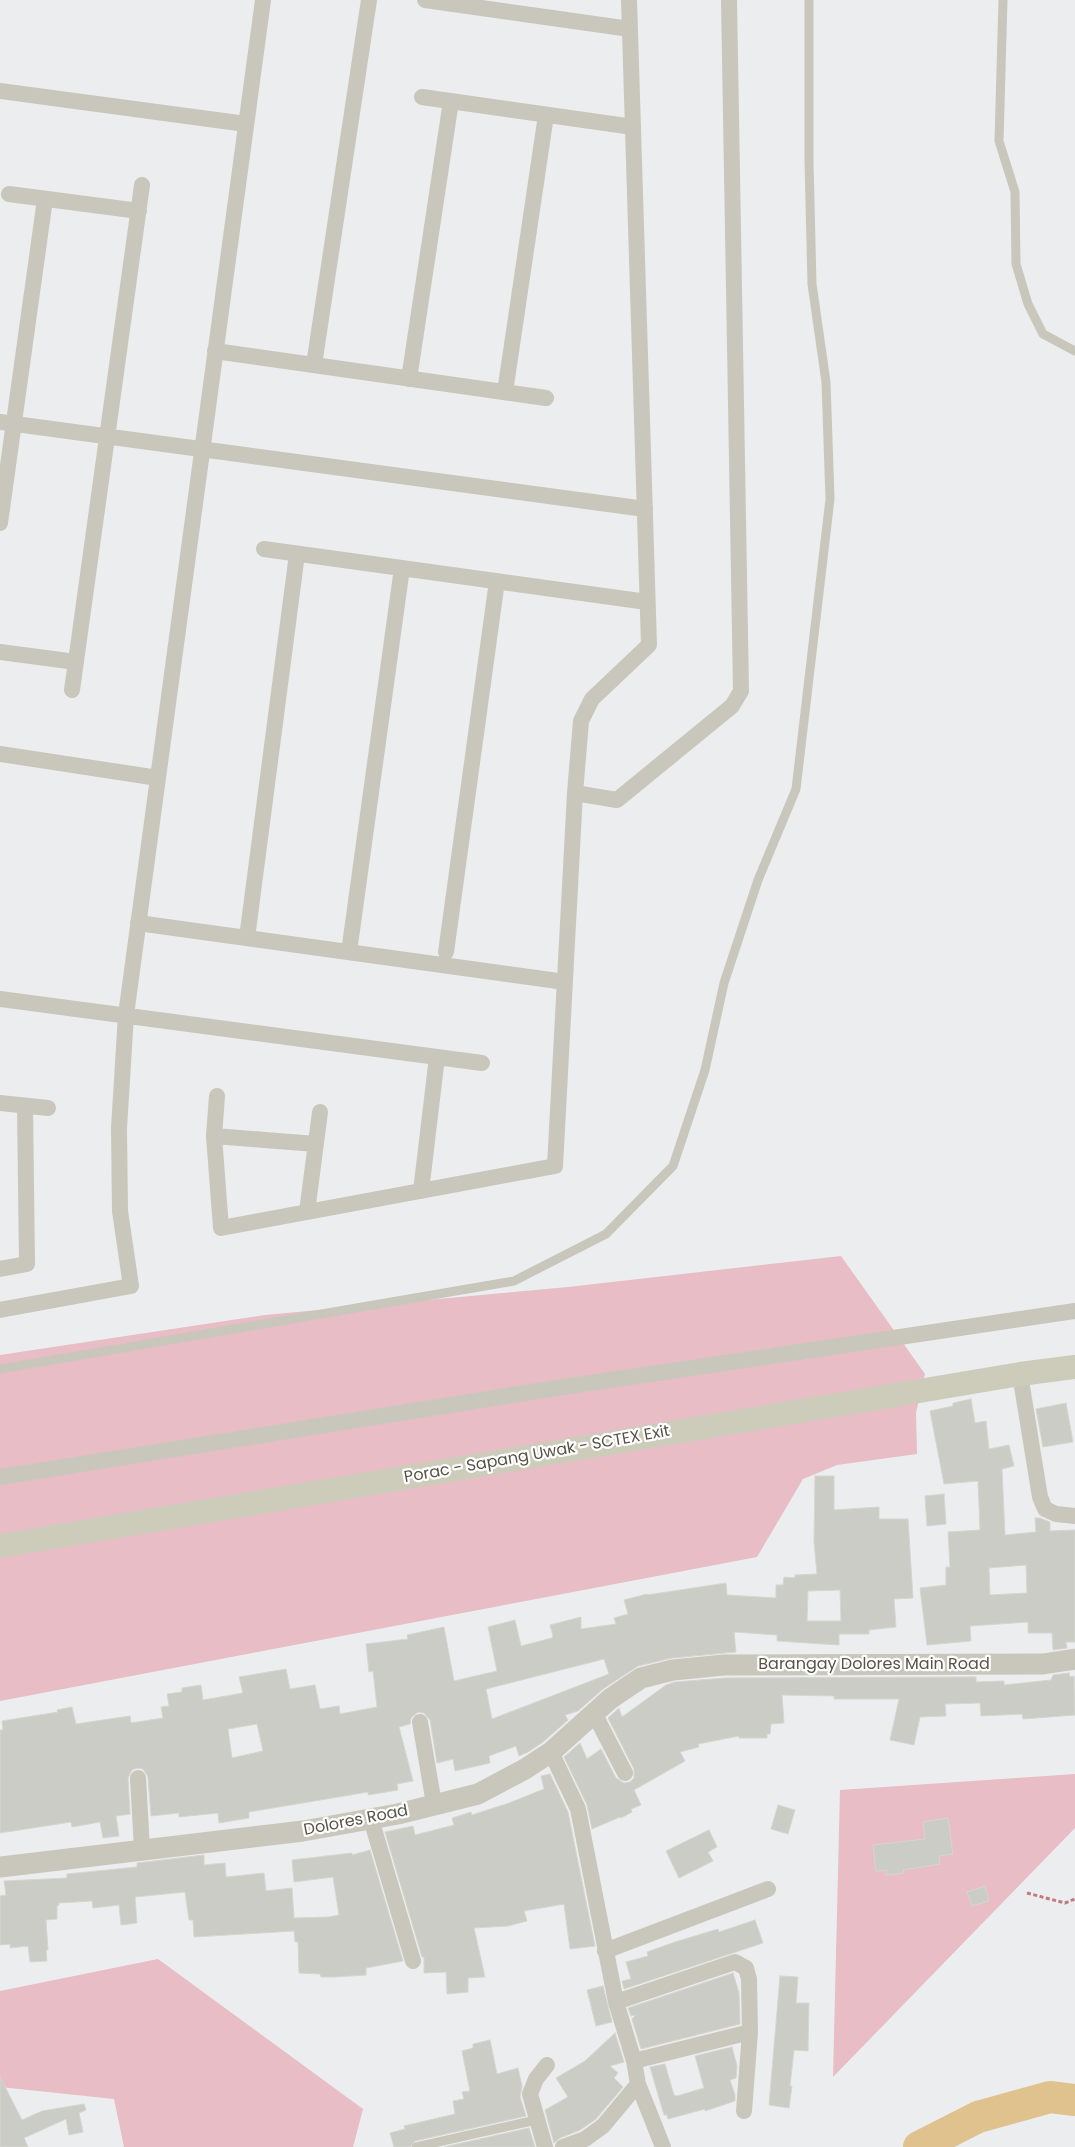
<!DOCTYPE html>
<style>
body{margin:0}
canvas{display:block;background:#ebedee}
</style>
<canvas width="1075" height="2147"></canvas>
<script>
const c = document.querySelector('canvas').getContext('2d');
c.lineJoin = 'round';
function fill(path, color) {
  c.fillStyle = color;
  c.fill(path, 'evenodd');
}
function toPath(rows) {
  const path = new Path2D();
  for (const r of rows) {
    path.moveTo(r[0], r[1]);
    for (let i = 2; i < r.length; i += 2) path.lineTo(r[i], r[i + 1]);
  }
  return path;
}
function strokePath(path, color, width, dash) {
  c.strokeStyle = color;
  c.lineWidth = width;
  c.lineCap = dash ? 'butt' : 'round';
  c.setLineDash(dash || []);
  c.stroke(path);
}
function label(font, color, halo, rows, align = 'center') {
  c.font = font + ' Poppins,sans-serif';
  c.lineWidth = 4.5;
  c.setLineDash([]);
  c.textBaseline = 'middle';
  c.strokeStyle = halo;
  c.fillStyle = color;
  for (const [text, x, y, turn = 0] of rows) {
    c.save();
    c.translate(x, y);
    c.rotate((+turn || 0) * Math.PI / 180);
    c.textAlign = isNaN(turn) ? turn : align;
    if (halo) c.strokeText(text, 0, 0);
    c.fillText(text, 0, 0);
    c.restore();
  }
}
const green = toPath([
 [841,1256,925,1374,916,1413,917,1454,837,1465,803,1479,757,1557,0,1701,0,1355,265,1315,568,1287],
 [1075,1774,1075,1828,833,2077,840,1790],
 [158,1959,363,2109,353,2147,124,2147,114,2099,0,2087,0,1991]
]);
const river = toPath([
 [919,2147,978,2117,1050,2097,1075,2100]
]);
const building = toPath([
 [971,1399,975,1423,986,1421,989,1449,1009,1445,1014,1466,1002,1469,1005,1535,1036,1532,1035,1518,1040,1518,1050,1522,1050,1531,1075,1530,1075,1642,1066,1642,1067,1648,1053,1650,1052,1633,1028,1633,1028,1622,970,1626,971,1641,927,1645,920,1588,946,1585,946,1567,950,1567,948,1532,980,1530,978,1481,944,1484,930,1411,953,1406,953,1403,971,1399],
 [1026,1565,1027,1593,990,1595,989,1568,1026,1565],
 [1066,1403,1073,1442,1043,1447,1036,1409,1066,1403],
 [815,1476,834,1476,834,1510,879,1507,879,1519,908,1519,913,1598,894,1599,896,1627,869,1630,869,1634,839,1634,839,1645,777,1641,777,1635,734,1632,736,1652,672,1658,638,1666,603,1689,578,1711,565,1715,568,1720,543,1742,528,1752,519,1756,516,1746,489,1756,490,1763,455,1771,453,1759,437,1763,430,1720,424,1713,418,1712,411,1718,410,1724,399,1727,413,1781,397,1784,398,1790,368,1795,368,1792,249,1812,249,1818,219,1823,218,1813,179,1817,179,1813,151,1816,148,1777,143,1769,137,1768,132,1770,128,1778,130,1814,116,1816,119,1836,103,1838,100,1822,72,1827,71,1822,0,1833,0,1730,3,1730,2,1721,58,1712,57,1710,72,1707,76,1724,130,1716,131,1723,163,1718,161,1707,169,1706,167,1694,182,1692,182,1688,201,1685,203,1700,243,1693,239,1677,286,1669,290,1689,315,1685,320,1709,339,1706,340,1714,377,1707,373,1671,369,1672,366,1644,408,1639,407,1635,444,1627,454,1681,497,1671,488,1627,515,1620,521,1646,552,1638,553,1636,550,1625,581,1617,581,1629,616,1624,614,1618,628,1614,624,1600,647,1594,647,1595,726,1583,727,1595,776,1598,776,1585,783,1585,784,1577,795,1578,795,1575,817,1574,814,1542,815,1476],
 [840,1590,841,1621,807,1621,808,1591,840,1590],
 [604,1659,609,1674,492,1719,486,1689,604,1659],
 [257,1724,263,1751,232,1758,228,1729,257,1724],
 [944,1494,946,1524,927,1526,925,1496,944,1494],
 [1069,1673,1070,1677,1074,1676,1075,1715,1023,1719,1022,1714,981,1716,980,1703,945,1704,946,1716,920,1717,914,1745,890,1740,899,1699,834,1699,834,1696,782,1695,784,1723,771,1724,770,1734,767,1734,767,1738,739,1738,739,1736,698,1744,699,1747,680,1752,685,1761,634,1790,641,1805,631,1809,632,1812,621,1818,620,1817,592,1829,587,1805,564,1757,580,1743,587,1759,601,1749,616,1778,624,1783,630,1782,634,1778,634,1769,608,1718,619,1708,622,1717,666,1685,675,1682,725,1678,976,1677,976,1682,1004,1681,1004,1685,1051,1680,1053,1675,1069,1673],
 [550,1774,568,1812,595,1946,570,1949,564,1904,524,1911,527,1921,508,1926,474,1928,485,1977,468,1978,468,1992,447,1994,446,1972,424,1973,424,1957,422,1957,385,1832,413,1826,415,1835,454,1825,452,1818,471,1812,472,1815,509,1803,544,1789,541,1776,550,1774],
 [778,1805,795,1810,788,1834,771,1829,778,1805],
 [948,1818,953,1854,939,1856,940,1864,903,1870,904,1873,886,1875,886,1870,876,1871,873,1845,925,1839,923,1822,948,1818],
 [709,1830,717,1847,708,1852,713,1861,679,1878,666,1851,709,1830],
 [370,1850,403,1961,366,1968,366,1975,335,1977,321,1977,320,1974,299,1973,298,1942,295,1942,294,1931,194,1937,193,1920,189,1920,185,1892,135,1897,137,1923,121,1925,119,1905,93,1908,92,1901,59,1903,59,1905,57,1906,57,1919,46,1920,48,1950,46,1950,47,1961,30,1962,28,1946,10,1948,10,1944,0,1945,0,1896,6,1895,4,1881,67,1878,67,1874,137,1867,137,1863,204,1855,204,1865,225,1863,226,1877,264,1873,266,1891,292,1888,294,1918,329,1917,339,1915,333,1877,294,1882,292,1860,352,1853,352,1855,370,1850],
 [985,1886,989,1901,972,1906,967,1892,985,1886],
 [755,1920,763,1943,624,1989,622,1981,631,1979,626,1962,648,1956,647,1952,675,1942,718,1929,719,1932,755,1920],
 [733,1973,739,1993,740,2024,641,2049,632,2019,636,2015,631,2016,628,2008,733,1973],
 [780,1976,798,1977,796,2003,809,2003,808,2051,794,2050,790,2086,792,2086,789,2108,769,2105,780,1976],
 [603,1986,612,2022,596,2026,587,1990,603,1986],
 [615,2033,624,2062,610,2066,618,2073,614,2078,623,2087,596,2119,580,2130,560,2138,554,2143,545,2110,568,2097,556,2078,585,2061,615,2033],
 [490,2040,497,2074,518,2068,522,2086,520,2097,526,2116,415,2141,410,2147,394,2147,390,2133,405,2129,404,2126,455,2114,453,2101,464,2099,462,2092,470,2091,462,2051,473,2048,473,2044,490,2040],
 [732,2047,737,2066,736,2078,730,2080,735,2095,735,2101,705,2111,705,2109,668,2119,667,2115,664,2115,650,2067,665,2064,674,2095,677,2096,704,2088,695,2056,732,2047],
 [0,2077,22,2120,42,2111,84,2104,86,2110,79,2113,83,2132,69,2135,66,2119,24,2138,28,2147,0,2147,0,2077],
 [529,2128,535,2147,444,2147,529,2128]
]);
const path = toPath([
 [1027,1893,1065,1903,1075,1899]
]);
const service = toPath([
 [1003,0,999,141,1015,192,1016,264,1028,304,1043,334,1075,351],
 [0,1369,514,1281,606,1234,673,1166,705,1070,724,983,758,880,796,789,830,499,826,382,812,284,809,161,809,0],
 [416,2147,536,2120]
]);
const minor = toPath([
 [425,0,630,29],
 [0,91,246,124],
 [422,97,633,127],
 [9,194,139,211],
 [215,351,546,398],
 [314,365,369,0],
 [409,379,451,101],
 [505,392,546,115],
 [0,422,645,509],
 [0,523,45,199],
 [264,549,647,602],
 [0,652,76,662],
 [72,690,142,185],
 [0,754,158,778],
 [575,793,617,800,732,706,741,691,729,0],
 [138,923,565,982],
 [247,938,297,554],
 [349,952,402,568],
 [446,952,497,581],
 [0,999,482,1063],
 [217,1096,214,1136,221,1228,555,1166,575,793,581,721,592,699,649,645,629,0],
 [0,1103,48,1108],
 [214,1136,316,1144],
 [421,1191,437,1057],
 [307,1212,320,1112],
 [0,1269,27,1264,25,1106],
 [0,1310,131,1286,120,1211,119,1128,126,1015,263,0],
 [1020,1374,1040,1497,1045,1509,1056,1514,1075,1516],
 [0,1477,550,1389,1075,1311],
 [594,1713,625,1773],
 [420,1722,434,1804],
 [551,1752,578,1809,616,2002,634,2061,638,2084,663,2147],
 [138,1778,142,1849],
 [371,1819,413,1961],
 [605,1951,768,1889],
 [616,2002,735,1962,746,1968,749,1979,750,2032,744,2111],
 [634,2061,750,2032],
 [545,2147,530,2094,536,2079,547,2065],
 [563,2147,585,2139,603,2126,638,2084]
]);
const tertiary = toPath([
 [0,1867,303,1831,398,1814,478,1794,525,1769,551,1752,610,1699,641,1678,673,1670,724,1665,1043,1664,1075,1659]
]);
const secondary = toPath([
 [0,1546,1020,1374,1075,1367]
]);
const streetNames = [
 ["Porac - Sapang Uwak - SCTEX Exit",537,1455,-10],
 ["Barangay Dolores Main Road",874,1665],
 ["Dolores Road",356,1821,-11]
];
fill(green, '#e8bdc6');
strokePath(river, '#e0c28f', 32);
fill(building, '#ccccc6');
strokePath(building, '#d5d6d0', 1);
strokePath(path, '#c17a7f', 3, [4, 2.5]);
strokePath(service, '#c9c7bb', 9);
strokePath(minor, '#c9c7bb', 16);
strokePath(tertiary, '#c9c7bb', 21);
strokePath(secondary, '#cdccbb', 24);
label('16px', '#565446', '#fff', streetNames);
</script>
